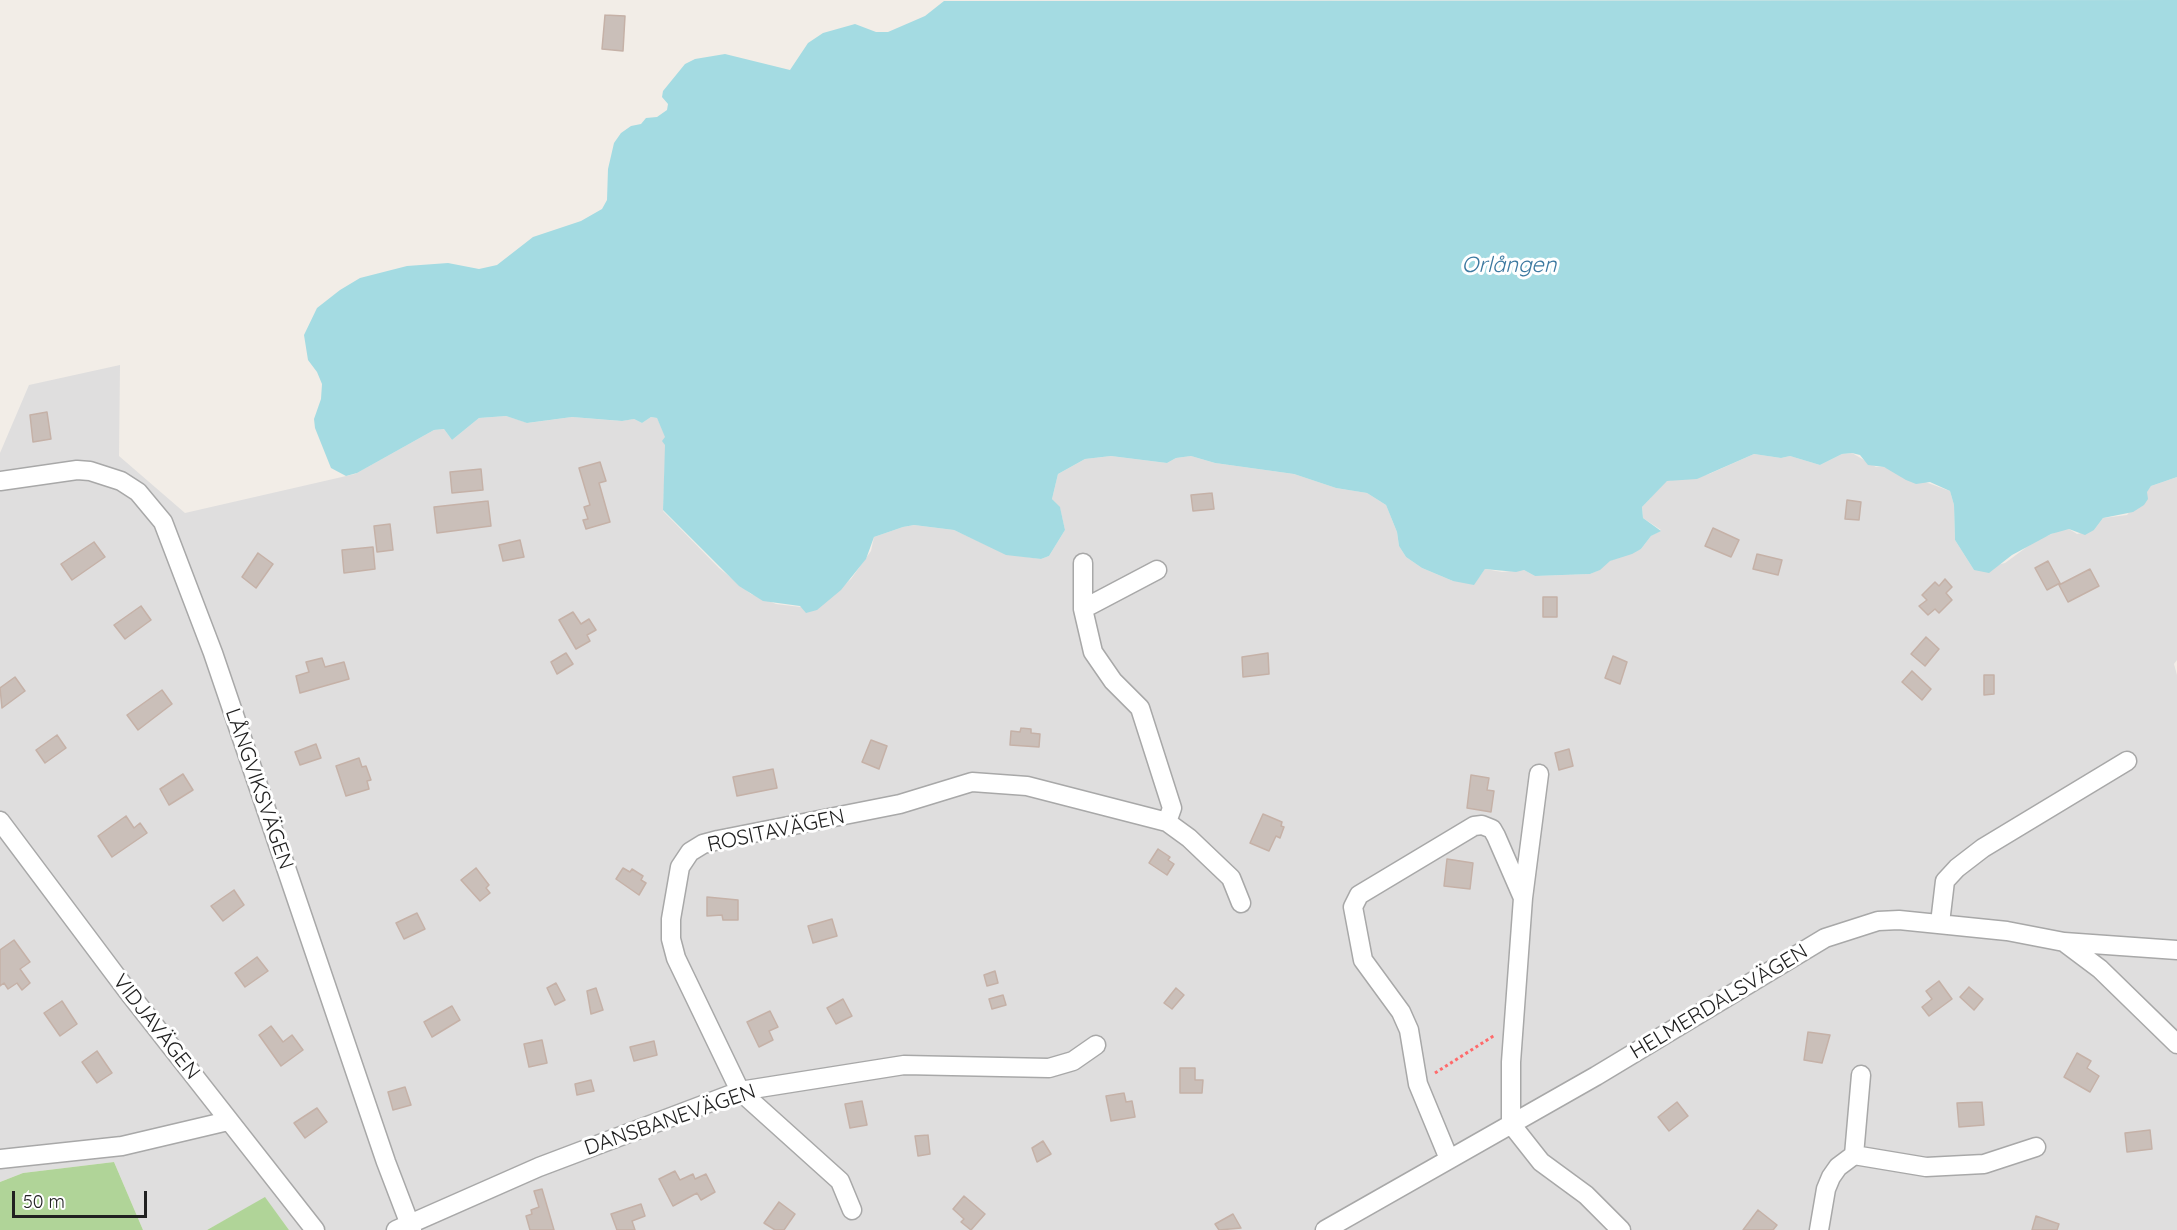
<!DOCTYPE html>
<meta charset="utf-8">
<style>
body{margin:0}
#map{position:relative;width:2177px;height:1230px;overflow:hidden;background:#f2ede7;font-family:Quicksand,sans-serif}
canvas{display:block}
.scale{position:absolute;left:12px;top:1191px;width:135px;height:27px;box-sizing:border-box;border:3px solid #212121;border-top:0;padding-left:8px;font-size:18px;line-height:21px;white-space:nowrap;color:#212121;-webkit-text-stroke:4px #fff;paint-order:stroke}
</style>
<div id="map">
<canvas width="2177" height="1230"></canvas>
<div class="scale">50 m</div>
</div>
<script>
const c = document.querySelector('canvas').getContext('2d');
c.lineJoin = 'round';
function fill(path, color) {
  c.fillStyle = color;
  c.fill(path, 'evenodd');
}
function toPath(rows) {
  const path = new Path2D();
  for (const r of rows) {
    path.moveTo(r[0], r[1]);
    for (let i = 2; i < r.length; i += 2) path.lineTo(r[i], r[i + 1]);
  }
  return path;
}
function strokePath(path, color, width, dash) {
  c.strokeStyle = color;
  c.lineWidth = width;
  c.lineCap = dash ? 'butt' : 'round';
  c.setLineDash(dash || []);
  c.stroke(path);
}
function label(font, color, halo, rows, align = 'center') {
  c.font = font + ' Quicksand,sans-serif';
  c.lineWidth = 6;
  c.setLineDash([]);
  c.textBaseline = 'middle';
  c.strokeStyle = halo;
  c.fillStyle = color;
  for (const [text, x, y, turn = 0] of rows) {
    c.save();
    c.translate(x, y);
    c.rotate((+turn || 0) * Math.PI / 180);
    c.textAlign = isNaN(turn) ? turn : align;
    if (halo) c.strokeText(text, 0, 0);
    c.fillText(text, 0, 0);
    c.restore();
  }
}
const residential = toPath([
 [120,365,119,456,185,513,355,474,434,430,444,429,452,440,479,418,506,416,528,423,572,417,621,421,634,419,642,423,651,417,657,418,666,437,663,511,719,568,751,594,776,604,817,609,851,579,871,551,874,537,903,527,914,525,954,530,1006,554,1041,559,1049,556,1065,530,1060,508,1052,499,1058,474,1085,459,1111,456,1167,463,1176,458,1191,456,1215,463,1294,474,1336,488,1367,493,1386,505,1397,532,1399,546,1406,557,1422,568,1453,581,1480,576,1485,569,1502,572,1524,570,1535,576,1590,574,1599,570,1604,563,1641,549,1651,536,1661,530,1643,518,1642,507,1666,481,1709,474,1754,454,1781,458,1790,456,1820,465,1842,454,1852,453,1876,467,1884,467,1950,491,1954,505,1955,540,1974,570,2005,563,2035,541,2061,530,2069,529,2077,534,2094,530,2103,518,2127,515,2151,486,2177,477,2177,660,2174,664,2177,675,2177,1230,289,1230,265,1198,207,1230,143,1230,114,1162,23,1173,0,1182,0,453,29,385]
]);
const forest = toPath([
 [114,1162,143,1230,0,1230,0,1182,23,1173],
 [265,1197,289,1230,207,1230]
]);
const water = toPath([
 [2177,0,2177,477,2151,486,2147,492,2148,499,2144,505,2133,512,2103,518,2094,530,2085,535,2069,529,2051,534,2012,555,1989,573,1974,570,1955,540,1954,505,1950,491,1930,482,1916,484,1906,480,1884,467,1868,465,1860,455,1852,453,1842,454,1820,465,1790,456,1781,458,1754,454,1697,479,1667,481,1642,507,1643,518,1661,531,1651,536,1641,549,1632,554,1610,561,1600,570,1590,574,1535,576,1524,570,1516,572,1485,569,1474,585,1453,581,1422,568,1406,557,1399,546,1397,532,1386,505,1367,493,1336,488,1294,474,1215,463,1191,456,1176,458,1167,463,1111,456,1085,459,1058,474,1052,499,1060,507,1065,530,1049,556,1041,559,1006,555,954,530,914,525,903,527,874,537,866,559,841,590,817,610,806,613,800,606,763,601,739,586,663,510,665,445,662,441,665,437,657,418,651,417,642,423,634,419,622,421,572,417,527,423,506,416,479,418,452,440,444,429,434,430,357,473,346,476,331,468,315,428,314,419,321,399,322,384,317,372,308,360,304,335,317,308,340,290,360,278,407,266,448,263,479,269,497,265,533,237,581,221,602,209,607,200,608,169,614,143,621,133,631,126,641,124,646,118,657,117,667,110,668,104,662,97,663,91,685,64,695,59,725,54,790,70,808,43,823,33,855,24,876,32,888,32,925,16,944,1]
]);
const building = toPath([
 [605,15,625,16,623,51,602,49,605,15],
 [47,412,51,439,33,442,30,415,47,412],
 [600,462,606,481,599,483,610,522,586,529,583,520,588,519,584,507,590,505,579,468,600,462],
 [481,469,483,490,452,493,450,472,481,469],
 [1212,493,1214,509,1193,511,1191,495,1212,493],
 [1847,500,1861,502,1859,520,1845,519,1847,500],
 [488,501,491,526,437,533,434,507,488,501],
 [390,524,393,550,377,552,374,526,390,524],
 [1713,528,1739,540,1731,557,1705,546,1713,528],
 [520,540,524,557,503,561,499,545,520,540],
 [94,542,105,557,72,580,61,564,94,542],
 [373,547,375,569,344,573,342,550,373,547],
 [258,553,273,564,256,588,242,577,258,553],
 [1757,554,1782,560,1778,575,1753,569,1757,554],
 [2048,561,2060,583,2047,590,2035,568,2048,561],
 [2090,569,2099,586,2068,602,2059,585,2090,569],
 [1945,579,1952,587,1946,593,1952,600,1939,613,1935,609,1928,615,1919,606,1927,600,1922,595,1935,582,1939,586,1945,579],
 [1543,597,1557,597,1557,617,1543,617,1543,597],
 [141,606,151,620,125,639,114,625,141,606],
 [573,612,581,624,589,619,596,630,587,635,590,641,576,649,559,620,573,612],
 [1926,637,1939,649,1925,666,1911,654,1926,637],
 [566,653,573,664,557,674,551,662,566,653],
 [1268,653,1269,674,1243,677,1242,657,1268,653],
 [1613,656,1627,662,1620,684,1605,678,1613,656],
 [322,658,325,667,344,662,349,679,300,693,296,676,309,672,306,662,322,658],
 [1912,671,1931,689,1922,700,1902,682,1912,671],
 [1984,675,1994,675,1994,694,1984,695,1984,675],
 [15,677,25,691,2,708,0,688,15,677],
 [162,690,172,704,138,730,127,715,162,690],
 [1021,728,1031,729,1031,733,1040,734,1039,747,1010,745,1011,731,1020,732,1021,728],
 [57,735,66,748,45,763,36,750,57,735],
 [871,740,887,746,879,769,862,762,871,740],
 [316,744,321,758,300,765,295,752,316,744],
 [1569,749,1573,766,1559,770,1555,753,1569,749],
 [359,758,362,767,366,766,371,780,367,781,369,789,346,796,336,766,359,758],
 [773,769,777,788,737,796,733,777,773,769],
 [183,774,193,790,169,805,160,789,183,774],
 [1471,775,1489,778,1487,790,1494,791,1491,812,1467,808,1471,775],
 [1263,814,1282,822,1281,826,1284,827,1280,838,1276,836,1269,851,1250,843,1263,814],
 [126,816,134,828,140,823,147,833,112,857,98,836,126,816],
 [1158,849,1170,857,1168,860,1174,864,1167,875,1149,863,1158,849],
 [1447,859,1473,863,1470,889,1444,886,1447,859],
 [476,868,489,885,486,888,490,893,480,901,461,880,476,868],
 [623,868,630,872,632,869,643,876,641,880,646,883,639,895,616,879,623,868],
 [234,890,244,905,223,921,211,906,234,890],
 [707,897,738,900,738,920,723,920,722,915,707,916,707,897],
 [417,913,425,929,404,939,396,923,417,913],
 [832,919,837,936,813,943,808,926,832,919],
 [14,940,30,962,20,969,30,983,22,990,17,983,8,989,4,983,0,986,0,950,14,940],
 [257,957,268,971,245,987,235,973,257,957],
 [995,971,998,983,987,986,984,975,995,971],
 [1939,981,1952,999,1929,1016,1922,1007,1932,999,1926,991,1939,981],
 [556,983,565,1000,555,1005,547,988,556,983],
 [1969,987,1983,999,1974,1010,1960,997,1969,987],
 [596,988,603,1010,591,1014,587,991,596,988],
 [1176,988,1184,995,1172,1009,1164,1003,1176,988],
 [1003,995,1006,1005,992,1009,989,999,1003,995],
 [843,999,852,1016,836,1024,827,1008,843,999],
 [62,1001,77,1024,60,1036,44,1013,62,1001],
 [452,1006,460,1020,432,1037,424,1022,452,1006],
 [770,1011,778,1027,769,1031,773,1040,759,1047,747,1022,770,1011],
 [271,1026,283,1042,292,1035,303,1050,281,1066,259,1035,271,1026],
 [1808,1032,1830,1035,1822,1063,1804,1060,1808,1032],
 [542,1040,547,1063,529,1067,524,1044,542,1040],
 [654,1041,657,1055,634,1061,630,1047,654,1041],
 [97,1051,112,1073,97,1083,82,1062,97,1051],
 [2077,1053,2091,1061,2087,1068,2099,1076,2090,1092,2064,1077,2077,1053],
 [1180,1068,1195,1068,1195,1080,1203,1080,1202,1093,1180,1093,1180,1068],
 [591,1080,594,1091,577,1095,575,1084,591,1080],
 [405,1087,411,1105,393,1110,388,1092,405,1087],
 [1124,1093,1126,1102,1132,1101,1135,1117,1111,1121,1106,1096,1124,1093],
 [862,1101,867,1125,850,1128,845,1104,862,1101],
 [1677,1102,1688,1116,1669,1131,1658,1117,1677,1102],
 [1982,1102,1984,1125,1959,1127,1957,1103,1982,1102],
 [317,1108,327,1122,305,1138,294,1123,317,1108],
 [2150,1130,2152,1149,2127,1152,2125,1133,2150,1130],
 [928,1135,930,1154,918,1156,915,1136,928,1135],
 [1043,1141,1051,1154,1037,1162,1032,1148,1043,1141],
 [675,1171,680,1180,693,1174,695,1179,706,1174,715,1192,701,1200,697,1193,673,1206,659,1179,675,1171],
 [542,1189,554,1230,530,1230,526,1216,532,1214,531,1210,539,1207,534,1191,542,1189],
 [964,1196,985,1214,971,1230,961,1222,964,1219,953,1209,964,1196],
 [779,1202,795,1214,784,1230,775,1230,764,1223,779,1202],
 [641,1204,645,1216,632,1221,635,1230,617,1230,611,1214,641,1204],
 [1758,1210,1777,1225,1773,1230,1743,1230,1758,1210],
 [1233,1214,1241,1228,1219,1230,1215,1224,1233,1214],
 [2036,1216,2059,1224,2057,1230,2032,1230,2036,1216]
]);
const path = toPath([
 [1435,1073,1495,1035]
]);
const minor = toPath([
 [0,481,77,470,90,471,121,481,138,492,163,522,213,653,386,1162,412,1230],
 [1083,563,1083,609,1093,652,1113,681,1140,708,1172,808,1167,822],
 [1083,609,1157,570],
 [1539,774,1523,898,1511,1062,1511,1124,1541,1162,1586,1195,1621,1230],
 [0,821,129,993,315,1230],
 [1940,923,1945,881,1957,868,1983,848,2127,761],
 [2064,942,2177,950],
 [1854,1155,1861,1075],
 [0,1159,122,1146,228,1121],
 [1449,1159,1418,1084,1409,1030,1401,1012,1363,960,1353,907,1359,895,1474,826,1482,825,1492,829,1496,836,1523,898],
 [852,1210,840,1181,740,1091,676,958,671,939,671,919,680,867,690,852,703,844,718,840,900,804,972,782,1027,786,1167,822,1189,838,1231,878,1241,903],
 [396,1230,539,1167,740,1091,904,1065,1049,1068,1073,1061,1096,1045],
 [1325,1230,1596,1076,1825,938,1878,921,1899,920,2007,931,2064,942,2100,969,2177,1044],
 [1819,1230,1826,1189,1831,1177,1838,1167,1854,1155,1926,1167,1984,1164,2036,1147]
]);
const streetNames = [
 ["LÅNGVIKSVÄGEN",259,789,71],
 ["ROSITAVÄGEN",776,831,-12],
 ["HELMERDALSVÄGEN",1719,1002,-31],
 ["VIDJAVÄGEN",156,1027,52],
 ["DANSBANEVÄGEN",670,1120,-19]
];
const waterNames = [
 ["Orlången",1509,265]
];
fill(residential, '#dfdede');
fill(forest, '#b0d498');
fill(water, '#a4dbe2');
fill(building, '#cabfb9');
strokePath(building, '#c5b1a7', 1.5);
strokePath(minor, '#a8a8a8', 21);
strokePath(path, '#ff6a6b', 3, [3, 3]);
strokePath(minor, '#fff', 18);
label('21px', '#212121', '#fff', streetNames);
label('italic 22px', '#3c79a0', '#fff', waterNames);
</script>
